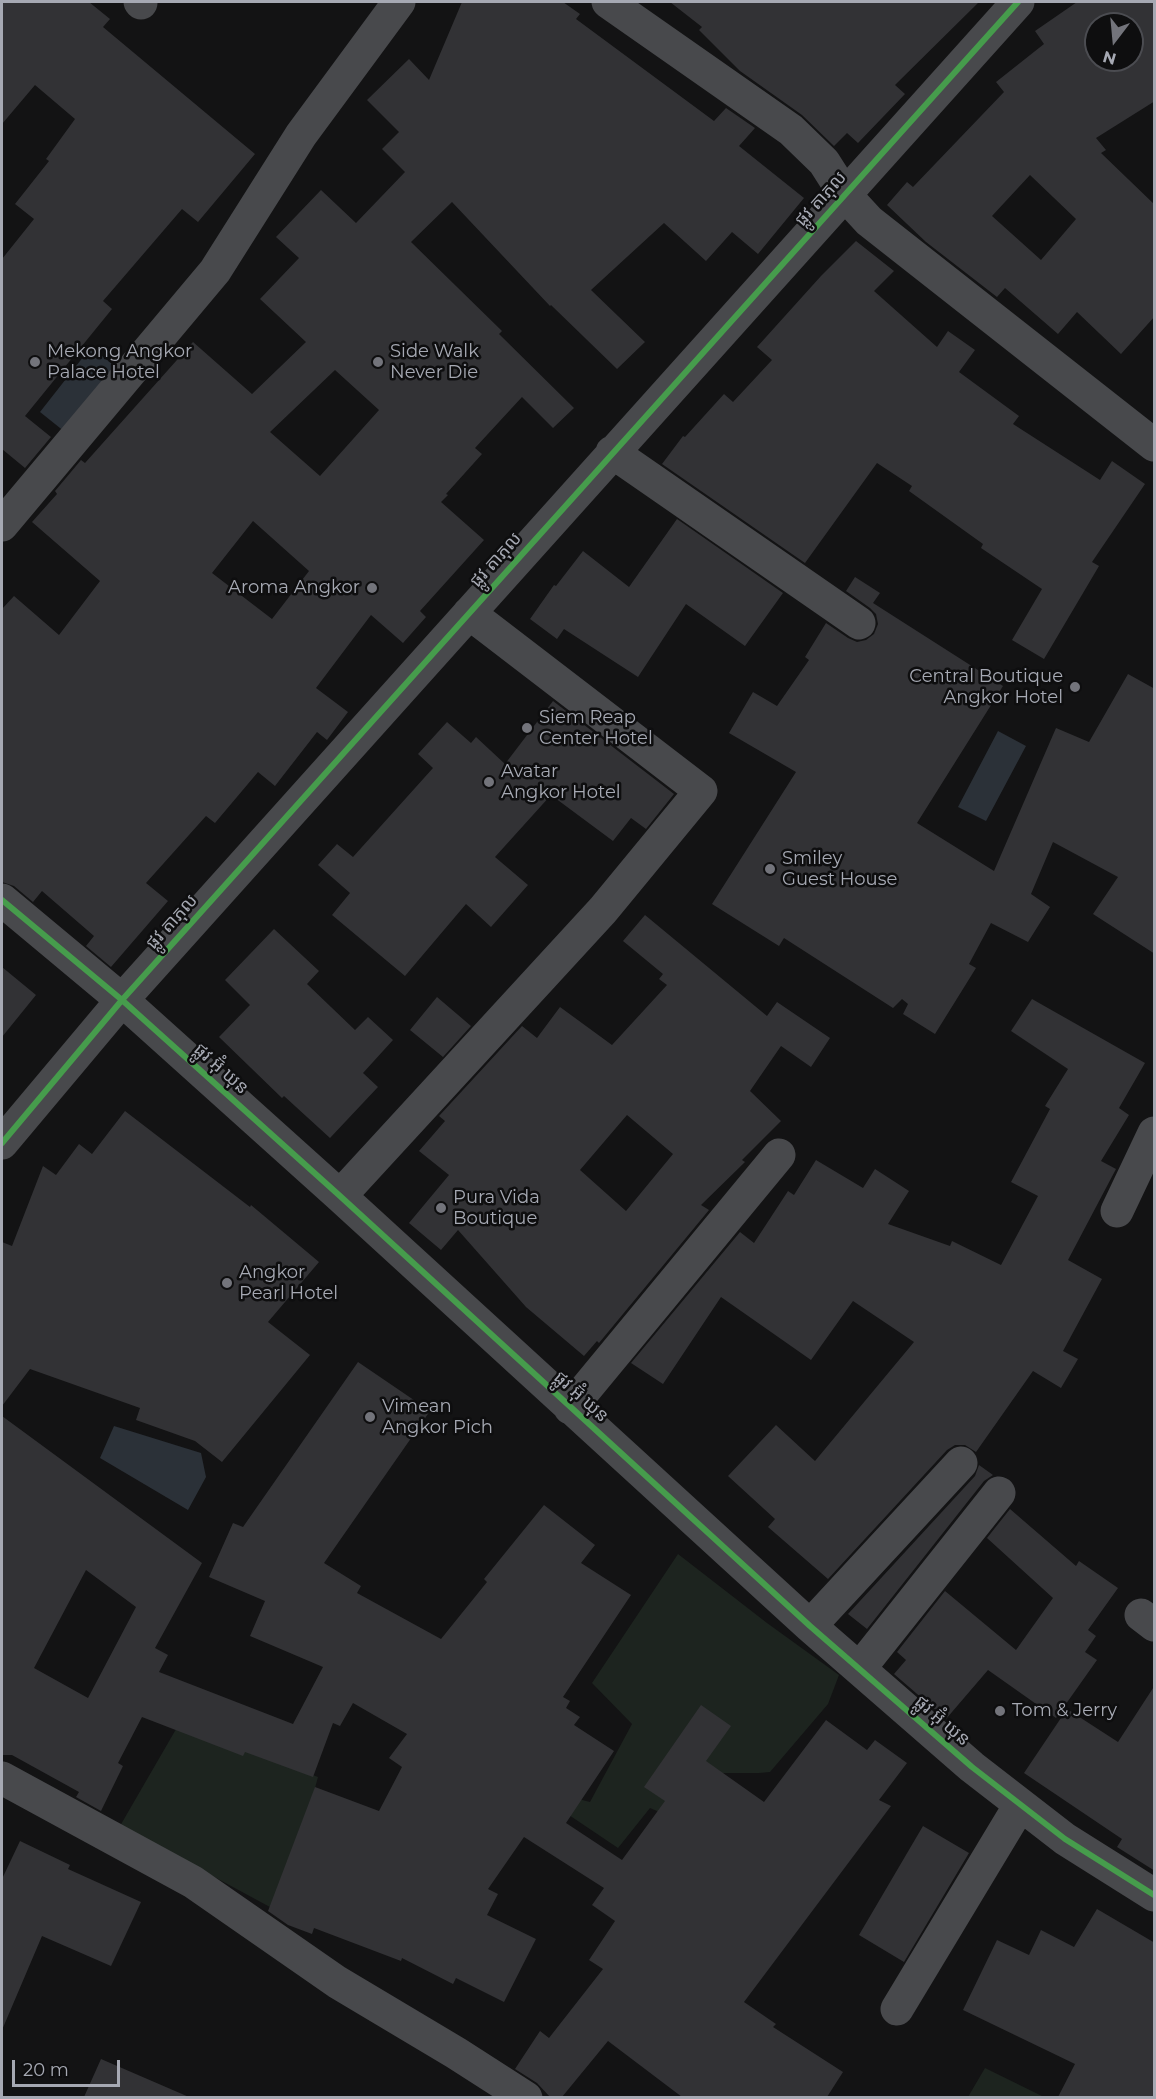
<!DOCTYPE html>
<meta charset="utf-8">
<style>
body{margin:0}
#map{position:relative;width:1156px;height:2099px;overflow:hidden;background:#131314;font-family:Montserrat,sans-serif}
canvas{display:block}
.frame{position:absolute;inset:0;border:3px solid #a6a9b3;pointer-events:none}
.north{position:absolute;left:1084px;top:12px;width:60px;height:60px;box-sizing:border-box;background:#0e0e0f;border:2px solid #4b4c51;border-radius:50%;rotate:196deg;font-size:16px;font-weight:700;line-height:24px;text-align:center;color:#a6a9b3}
.north::after{content:'';display:block;margin:auto;width:21px;height:27px;background:#73747b;clip-path:polygon(50% 0,100% 100%,50% 72%,0 100%)}
.scale{position:absolute;left:12px;top:2060px;width:108px;height:27px;box-sizing:border-box;border:3px solid #a6a9b3;border-top:0;padding-left:8px;font-size:18px;line-height:21px;white-space:nowrap;color:#a6a9b3;-webkit-text-stroke:4px #0e0e0f;paint-order:stroke}
</style>
<div id="map">
<canvas width="1156" height="2099"></canvas>
<div class="frame"></div>
<div class="north">N</div>
<div class="scale">20 m</div>
</div>
<script>
const c = document.querySelector('canvas').getContext('2d');
c.lineJoin = 'round';
function fill(path, color) {
  c.fillStyle = color;
  c.fill(path, 'evenodd');
}
function toPath(rows) {
  const path = new Path2D();
  for (const r of rows) {
    path.moveTo(r[0], r[1]);
    for (let i = 2; i < r.length; i += 2) path.lineTo(r[i], r[i + 1]);
  }
  return path;
}
function strokePath(path, color, width, dash) {
  c.strokeStyle = color;
  c.lineWidth = width;
  c.lineCap = dash ? 'butt' : 'round';
  c.setLineDash(dash || []);
  c.stroke(path);
}
function label(font, color, halo, rows, align = 'center') {
  c.font = font + ' Montserrat,"Noto Sans Khmer",sans-serif';
  c.lineWidth = 5;
  c.setLineDash([]);
  c.textBaseline = 'middle';
  c.strokeStyle = halo;
  c.fillStyle = color;
  for (const [text, x, y, turn = 0] of rows) {
    c.save();
    c.translate(x, y);
    c.rotate((+turn || 0) * Math.PI / 180);
    c.textAlign = isNaN(turn) ? turn : align;
    if (halo) c.strokeText(text, 0, 0);
    c.fillText(text, 0, 0);
    c.restore();
  }
}
const green = toPath([
 [678,1554,767,1623,839,1675,828,1704,770,1772,759,1773,716,1773,680,1821,650,1808,618,1848,560,1809,567,1796,590,1802,632,1724,592,1683],
 [179,1724,318,1777,281,1913,120,1826],
 [985,2068,1044,2097,968,2097]
]);
const water = toPath([
 [91,347,117,368,65,432,40,412],
 [998,731,1026,746,986,821,958,807],
 [114,1426,201,1453,206,1477,188,1510,100,1458]
]);
const building = toPath([
 [2,2,89,2,110,19,103,27,255,154,198,222,182,209,103,301,112,309,25,416,51,437,25,468,2,449,2,259,34,219,15,204,49,161,46,159,75,119,35,85,2,124],
 [462,2,563,2,580,14,576,19,714,121,726,108,755,128,739,146,804,198,758,254,732,232,706,261,664,223,591,290,645,342,617,369,551,305,550,306,452,202,411,242,502,331,499,334,574,408,553,428,522,397,475,448,482,454,446,494,448,495,441,502,484,540,420,611,426,617,403,643,371,615,316,688,348,712,327,740,317,732,275,786,258,772,215,823,206,816,146,883,168,901,111,967,86,946,94,936,42,891,33,902,14,886,2,882,2,609,14,596,59,635,100,581,32,522,57,494,55,491,81,460,85,463,193,342,252,394,306,342,260,299,299,258,276,237,321,190,356,223,405,172,382,149,399,132,367,100,409,59,429,80],
 [335,370,379,410,320,476,270,432],
 [253,521,309,571,272,619,212,573],
 [670,2,979,2,895,85,905,94,858,143,847,133,834,146,802,115,740,71,699,30,702,27],
 [1077,2,1155,2,1155,101,1096,138,1106,150,1101,153,1155,205,1155,316,1121,354,1077,312,1058,334,1005,288,997,297,926,242,887,205,907,182,913,187,1004,92,996,82,1044,44,1035,31],
 [1096,24,1132,24,1132,60,1096,60],
 [1030,175,1076,219,1041,260,992,216],
 [856,241,894,271,874,291,937,347,948,331,975,350,959,372,1019,416,1013,424,1100,480,1112,461,1145,484,1092,562,1099,566,1044,659,1012,640,1042,589,981,548,983,544,909,491,912,486,877,463,805,563,662,464,683,436,685,437,724,394,733,402,772,360,757,347,821,276],
 [677,519,783,593,745,646,686,604,638,677,564,629,557,639,530,619,554,585,556,586,583,551,629,587],
 [855,577,880,593,873,603,1003,686,917,823,994,871,1056,728,1089,742,1128,674,1155,689,1155,954,1093,914,1118,877,1053,842,1031,894,1050,907,1028,942,991,923,969,964,976,968,935,1034,903,1014,908,1004,902,999,893,1008,784,938,779,946,712,904,796,772,729,733,753,692,777,706,809,660,805,657,826,623,848,638,857,642,866,640,874,634,878,624,876,614,870,608,846,591],
 [553,701,674,794,646,829,631,818,613,841,551,795,495,857,528,885,491,927,466,904,405,976,332,915,350,893,318,865,337,844,353,857,433,768,418,754,447,722,471,743,476,737,505,764],
 [645,915,767,1016,777,1002,830,1038,811,1067,781,1046,750,1091,781,1121,742,1160,745,1162,701,1205,709,1210,599,1343,597,1341,584,1356,526,1307,458,1230,441,1250,409,1223,449,1175,419,1151,445,1121,439,1116,522,1026,537,1038,560,1007,612,1045,667,985,659,979,663,974,623,941],
 [627,1115,673,1154,626,1211,580,1170],
 [274,929,319,971,307,984,355,1030,368,1017,393,1040,363,1073,378,1087,330,1138,284,1096,282,1098,219,1037,250,1005,225,980],
 [2,967,36,995,2,1037],
 [437,997,471,1026,443,1057,410,1030],
 [1032,999,1145,1063,1119,1108,1129,1115,1101,1161,1116,1169,1068,1260,1102,1279,1063,1351,1078,1359,1061,1388,1033,1371,976,1452,965,1445,955,1445,947,1450,828,1579,768,1527,775,1519,728,1476,776,1425,815,1461,914,1342,853,1301,811,1360,721,1297,663,1384,631,1363,740,1232,754,1243,788,1191,794,1195,816,1160,863,1188,875,1169,909,1191,888,1224,950,1246,952,1241,1001,1265,1038,1196,1011,1182,1050,1109,1045,1106,1068,1069,1011,1031],
 [125,1111,250,1207,251,1205,319,1262,268,1322,310,1355,222,1462,195,1441,136,1420,140,1408,30,1369,2,1406,2,1242,12,1246,43,1166,56,1175,79,1144,92,1154],
 [358,1362,430,1411,324,1563,361,1586,357,1593,441,1639,487,1582,484,1579,544,1505,595,1545,581,1563,631,1595,563,1697,570,1701,566,1708,580,1717,574,1725,614,1751,566,1823,622,1860,665,1801,644,1787,701,1705,731,1726,706,1761,764,1802,826,1720,867,1750,875,1740,907,1763,879,1800,891,1806,744,2002,776,2024,773,2027,843,2072,827,2097,682,2097,608,2041,562,2097,550,2097,537,2083,515,2069,540,2031,549,2038,603,1969,589,1960,615,1921,592,1905,604,1888,524,1837,488,1889,498,1894,487,1915,536,1939,504,2002,456,1978,453,1984,402,1958,401,1961,314,1928,312,1934,288,1925,268,1911,315,1787,379,1811,402,1767,389,1758,407,1734,353,1703,340,1726,333,1723,313,1777,245,1752,243,1756,142,1717,118,1763,123,1766,101,1811,76,1797,79,1792,12,1755,2,1755,2,1416,202,1563,155,1648,168,1655,159,1672,293,1724,323,1667,250,1636,265,1601,209,1577,233,1523,243,1527],
 [86,1570,136,1607,88,1698,34,1668],
 [979,1465,993,1475,984,1481,867,1629,848,1614,975,1476],
 [1010,1509,1076,1566,1079,1561,1118,1588,1088,1630,1096,1636,1085,1652,1097,1660,1056,1718,988,1670,946,1719,894,1674,906,1660,897,1652,945,1591,1016,1650,1053,1598,987,1538],
 [1155,1685,1155,1871,1117,1847,1122,1839,1024,1773,1067,1709,1118,1742],
 [923,1826,969,1853,904,1962,859,1935],
 [20,1841,70,1865,68,1869,141,1902,111,1966,42,1936,2,2030,2,1879],
 [1097,1909,1155,1943,1155,2097,1058,2097,1075,2064,963,2010,997,1940,1029,1955,1041,1930,1074,1947],
 [101,2059,189,2097,84,2097]
]);
const minor = toPath([
 [140,2,141,3],
 [608,2,791,130,824,162,845,195,869,221,1154,445],
 [612,452,859,623],
 [2,525,215,271,301,135,399,2],
 [2,900,122,1000,340,1196,810,1626,972,1767,1065,1839,1154,1895],
 [2,1143,122,1000,1018,2],
 [340,1196,603,910,701,791,469,613],
 [1117,1211,1154,1133],
 [570,1408,779,1155],
 [1141,1615,1154,1625],
 [810,1626,961,1463],
 [860,1668,999,1493],
 [2,1778,193,1882,337,1982,456,2053,526,2098],
 [897,2009,1020,1805]
]);
const cycleway = toPath([
 [2,900,122,1000,340,1196,810,1626,972,1767,1065,1839,1154,1895],
 [2,1143,122,1000,1018,2]
]);
const markers = [
 [35,362,6,"#73747b"],
 [378,362,6,"#73747b"],
 [372,588,6,"#73747b"],
 [1075,687,6,"#73747b"],
 [527,728,6,"#73747b"],
 [489,782,6,"#73747b"],
 [770,869,6,"#73747b"],
 [441,1208,6,"#73747b"],
 [227,1283,6,"#73747b"],
 [370,1417,6,"#73747b"],
 [1000,1711,6,"#73747b"]
];
const streetNames = [
 ["ផ្លូវ តាភុល",821,199,-48],
 ["ផ្លូវ តាភុល",496,560,-48],
 ["ផ្លូវ តាភុល",172,922,-48],
 ["ផ្លូវ អ៊ុំ ឃុន",221,1069,42],
 ["ផ្លូវ អ៊ុំ ឃុន",581,1397,42],
 ["ផ្លូវ អ៊ុំ ឃុន",942,1721,41]
];
const poiNames = [
 ["Mekong Angkor",47,352],
 ["Palace Hotel",47,373],
 ["Side Walk",390,352],
 ["Never Die",390,373],
 ["Aroma Angkor",360,588,"right"],
 ["Central Boutique",1063,677,"right"],
 ["Angkor Hotel",1063,698,"right"],
 ["Siem Reap",539,718],
 ["Center Hotel",539,739],
 ["Avatar",501,772],
 ["Angkor Hotel",501,793],
 ["Smiley",782,859],
 ["Guest House",782,880],
 ["Pura Vida",453,1198],
 ["Boutique",453,1219],
 ["Angkor",239,1273],
 ["Pearl Hotel",239,1294],
 ["Vimean",382,1407],
 ["Angkor Pich",382,1428],
 ["Tom & Jerry",1012,1711]
];
fill(green, '#1d241f');
fill(water, '#2b3138');
fill(building, '#323235');
strokePath(minor, '#48494c', 33);
strokePath(cycleway, '#469c4c', 6);
for (const [x, y, r, color] of markers) {
  const dot = new Path2D();
  dot.arc(x, y, r, 0, 2 * Math.PI);
  c.fillStyle = color;
  c.fill(dot);
  strokePath(dot, '#0e0e0f', 2);
}
label('18px', '#a6a9b3', '#0e0e0f', streetNames);
label('18px', '#a6a9b3', '#0e0e0f', poiNames, 'left');
</script>
